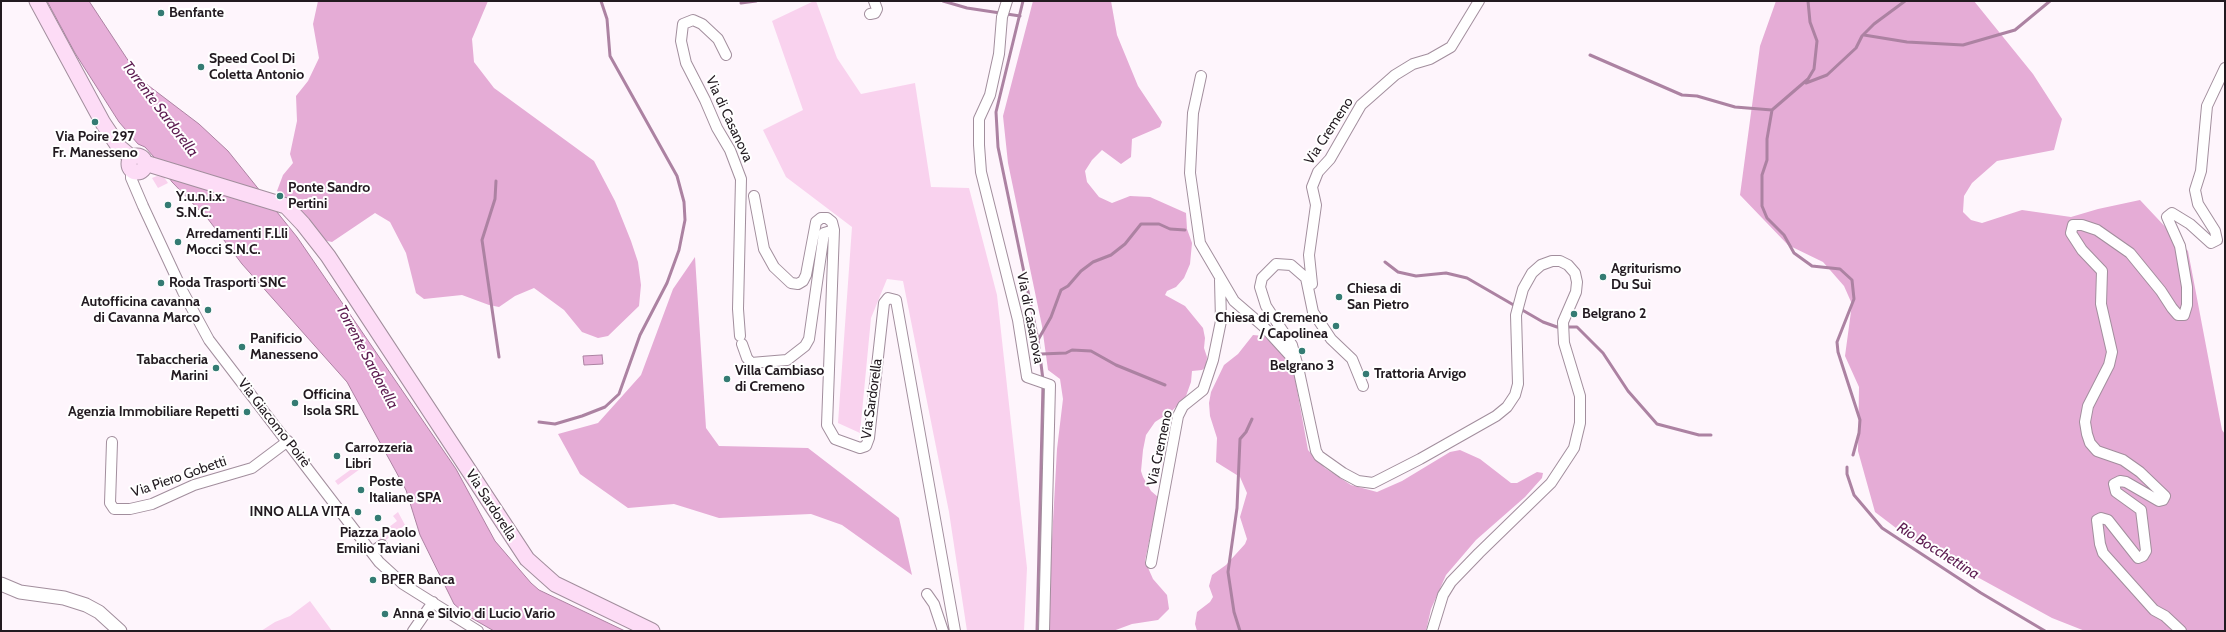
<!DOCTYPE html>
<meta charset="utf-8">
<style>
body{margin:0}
#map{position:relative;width:2226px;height:632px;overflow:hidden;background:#fef5fc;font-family:Cabin,sans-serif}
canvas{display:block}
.frame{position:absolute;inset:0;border:2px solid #221a20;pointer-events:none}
</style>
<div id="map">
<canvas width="2226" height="632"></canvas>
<div class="frame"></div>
</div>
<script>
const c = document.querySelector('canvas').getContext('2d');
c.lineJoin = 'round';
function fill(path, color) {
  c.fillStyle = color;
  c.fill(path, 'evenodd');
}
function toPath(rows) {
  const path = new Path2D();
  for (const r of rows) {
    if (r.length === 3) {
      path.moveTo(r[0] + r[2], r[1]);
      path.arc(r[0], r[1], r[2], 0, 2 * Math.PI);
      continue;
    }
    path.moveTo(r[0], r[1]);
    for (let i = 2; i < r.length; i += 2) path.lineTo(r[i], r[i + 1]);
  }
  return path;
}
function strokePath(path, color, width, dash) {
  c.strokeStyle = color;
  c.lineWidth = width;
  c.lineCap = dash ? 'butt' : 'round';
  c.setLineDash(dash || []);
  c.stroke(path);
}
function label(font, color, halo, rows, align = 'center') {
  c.font = font + ' Cabin,sans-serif';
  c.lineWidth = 4;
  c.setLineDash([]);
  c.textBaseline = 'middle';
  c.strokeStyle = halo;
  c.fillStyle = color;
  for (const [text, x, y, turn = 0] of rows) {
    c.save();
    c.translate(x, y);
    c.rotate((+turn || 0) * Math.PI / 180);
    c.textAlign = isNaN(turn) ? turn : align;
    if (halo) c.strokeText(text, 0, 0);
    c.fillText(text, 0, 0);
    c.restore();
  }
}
const green = toPath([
 [814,1,816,1,837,58,861,94,915,83,931,187,969,188,997,295,1027,568,1024,631,967,631,949,512,903,281,887,279,871,318,860,433,838,423,852,227,786,177,763,130,803,110,772,21],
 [157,176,164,177,168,183,158,188,152,178],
 [368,457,371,461,338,485,335,481],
 [398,512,405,525,382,543,377,536,397,521,393,516],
 [310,601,332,631,261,631,275,622,290,616]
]);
const forest = toPath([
 [318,1,488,1,472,39,474,62,494,88,594,161,615,201,631,241,638,262,641,285,639,306,608,336,598,338,582,332,564,310,534,288,515,296,499,307,489,305,462,295,424,299,416,293,406,253,390,222,375,213,332,242,323,240,293,203,277,191,283,175,293,163,290,154,297,121,296,96,308,81,319,58,313,24],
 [1033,1,1111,1,1117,35,1138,86,1162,122,1160,127,1132,139,1131,157,1121,164,1102,150,1092,160,1085,171,1087,182,1099,197,1112,203,1130,196,1150,197,1186,213,1187,229,1192,243,1190,264,1184,278,1176,287,1167,291,1165,295,1185,306,1203,328,1205,338,1204,348,1207,357,1206,367,1202,370,1192,371,1191,382,1186,396,1172,411,1155,422,1146,435,1143,450,1141,471,1143,477,1151,491,1158,497,1145,561,1153,579,1167,595,1169,609,1158,620,1132,624,1113,631,1050,631,1049,594,1057,449,1063,399,1060,379,1048,370,1042,326,1008,163,1003,116],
 [1776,1,1974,1,2033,74,2062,119,2054,150,1997,161,1972,183,1964,196,1963,212,1971,220,1982,223,2022,210,2071,217,2098,209,2140,200,2188,251,2222,430,2225,434,2225,631,2085,631,2052,618,1917,544,1875,512,1858,451,1859,387,1845,356,1852,304,1844,286,1823,262,1788,245,1740,195,1760,46],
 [695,257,706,428,719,446,808,448,899,518,912,575,842,525,811,514,719,518,674,504,628,508,580,474,558,434,598,423,641,375,673,289],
 [1253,335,1264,336,1287,358,1294,373,1308,450,1325,468,1351,485,1377,492,1402,481,1450,452,1460,450,1480,459,1511,483,1517,483,1537,472,1543,473,1542,478,1525,497,1476,540,1446,575,1431,609,1426,631,1197,631,1195,624,1197,612,1210,602,1213,597,1209,586,1212,575,1226,565,1245,544,1247,539,1240,517,1247,493,1240,477,1216,462,1217,438,1210,416,1209,403,1211,392,1224,365,1238,354]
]);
const water = toPath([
 [47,1,89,1,141,80,199,124,228,151,297,237,456,469,495,541,531,583,539,590,625,631,494,631,468,616,454,604,420,535,406,490,347,382,242,264,208,219,172,182,154,157,145,147,138,144,119,122,75,53,47,1],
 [602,355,603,364,584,365,583,356,602,355]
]);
const stream = toPath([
 [943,1,967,8,1020,16],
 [1023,1,996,112,998,147,1038,340,1043,380],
 [1808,1,1810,22,1817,41,1814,69,1808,79,1772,110,1767,139,1767,160,1762,175,1762,206,1767,218,1784,235,1794,253,1812,266,1840,269,1852,280,1854,299,1837,342,1838,352,1860,420,1859,433,1853,455],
 [741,3,756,1],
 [1864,35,1907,42,1963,45,2015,30,2050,1],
 [1590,55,1682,95,1697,96,1735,107,1772,110],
 [1806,83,1827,75,1856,48,1862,36,1874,24,1905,1],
 [496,181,495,199,482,240,499,357],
 [1385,262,1398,272,1416,276,1446,273,1467,278,1543,322,1557,327,1577,327,1603,353,1628,391,1657,424,1699,435,1711,435],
 [1038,340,1051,317,1061,290,1068,286,1081,271,1093,262,1111,255,1125,244,1141,224,1159,224,1170,229,1185,230],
 [1041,354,1066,353,1072,350,1091,351,1116,365,1165,385],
 [539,422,555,424,582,416,605,407,619,394,640,335,667,283,679,250,685,220,684,202,677,176,610,56,607,19,601,1],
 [1847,467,1847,474,1854,495,1882,528,1981,593,2045,631],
 [1037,631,1043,385],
 [1240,631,1234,612,1228,572,1237,508,1240,439,1246,432,1252,419]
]);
const minor = toPath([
 [1007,1,1002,17,999,54,990,95,979,119,979,145,981,172,1018,320,1027,377,1050,385,1044,631],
 [870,14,875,13,877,9,874,1],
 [726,55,718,39,702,24,693,20,683,24,681,41,686,63,705,100,717,128,730,150,741,179,738,309,740,336],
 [1201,76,1193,113,1190,173,1200,243,1234,301,1263,326,1294,360],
 [131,168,131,178,143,206,183,292,209,340,379,562,403,584,478,631],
 [754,196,764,249,774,267,791,283,798,284,803,281,806,275,816,222,821,218,827,218,832,222,834,230],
 [1312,284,1309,255,1316,205,1312,187,1318,172,1330,159,1361,105,1395,75,1413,64,1430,59,1451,47,1479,1],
 [742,344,747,358,751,363,787,360,805,346,809,339,824,233,834,230,827,425,835,439,860,448,866,446,869,438,884,303,888,298,896,300,955,631],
 [1363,386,1352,359,1331,339,1313,312,1306,278,1291,265,1276,264,1262,278,1260,287,1266,306,1292,345,1298,367,1316,451,1319,456,1343,473,1358,481,1373,483,1420,459,1496,416,1507,407,1515,395,1518,384,1516,315,1523,289,1532,273,1541,265,1552,261,1560,261,1568,265,1575,273,1577,282,1576,292,1563,322,1564,343,1580,396,1580,423,1574,448,1551,483,1479,553,1451,582,1443,595,1432,631],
 [112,442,110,503,114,509,130,509,152,504,194,485,252,468,288,441],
 [372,552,382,545],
 [1151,563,1178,416,1183,406,1203,390,1213,360,1221,321,1220,280],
 [927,594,934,604,943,631],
 [413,631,433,602],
 [2181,631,2165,616,2154,610,2103,553,2100,544,2097,520,2101,518,2108,520,2138,558,2143,556,2146,551,2141,510,2116,492,2114,484,2120,481,2126,482,2159,501,2163,500,2165,496,2140,472,2123,460,2097,451,2090,443,2087,434,2085,422,2088,406,2109,365,2112,352,2101,304,2102,271,2082,250,2071,233,2073,225,2082,225,2097,230,2130,253,2161,291,2172,308,2178,315,2184,315,2187,305,2187,287,2180,246,2167,217,2172,213,2190,224,2211,243,2217,240,2215,231,2198,204,2195,190,2201,171,2207,106,2225,68]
]);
const tertiary = toPath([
 [1,584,20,592,64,598,86,605,99,612,120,631]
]);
const secondary = toPath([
 [37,1,103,123,119,147,132,158],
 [137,164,8],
 [145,163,286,206,303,224,328,256,527,559,555,584,652,631]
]);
const markers = [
 [161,13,4,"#347b73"],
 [201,67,4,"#347b73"],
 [95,122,4,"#347b73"],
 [280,196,4,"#347b73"],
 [168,205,4,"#347b73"],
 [178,242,4,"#347b73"],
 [1603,277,4,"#347b73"],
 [161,283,4,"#347b73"],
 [1339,297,4,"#347b73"],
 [208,310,4,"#347b73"],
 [1574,314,4,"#347b73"],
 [1336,326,4,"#347b73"],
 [242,347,4,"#347b73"],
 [1302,351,4,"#347b73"],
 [216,368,4,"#347b73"],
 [1366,374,4,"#347b73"],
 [727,379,4,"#347b73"],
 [295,403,4,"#347b73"],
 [247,412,4,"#347b73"],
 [337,456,4,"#347b73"],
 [361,490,4,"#347b73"],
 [358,512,4,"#347b73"],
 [378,518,4,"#347b73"],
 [373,580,4,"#347b73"],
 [385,614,4,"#347b73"]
];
const poiNames = [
 ["Benfante",169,13],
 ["Speed Cool Di",209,59],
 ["Coletta Antonio",209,75],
 ["Via Poire 297",95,137,"center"],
 ["Fr. Manesseno",95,153,"center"],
 ["Ponte Sandro",288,188],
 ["Pertini",288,204],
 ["Y.u.n.i.x.",176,197],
 ["S.N.C.",176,213],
 ["Arredamenti F.Lli",186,234],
 ["Mocci S.N.C.",186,250],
 ["Agriturismo",1611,269],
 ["Du Suì",1611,285],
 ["Roda Trasporti SNC",169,283],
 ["Chiesa di",1347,289],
 ["San Pietro",1347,305],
 ["Autofficina cavanna",200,302,"right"],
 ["di Cavanna Marco",200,318,"right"],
 ["Belgrano 2",1582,314],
 ["Chiesa di Cremeno",1328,318,"right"],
 ["/ Capolinea",1328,334,"right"],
 ["Panificio",250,339],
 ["Manesseno",250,355],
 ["Tabaccheria",208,360,"right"],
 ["Marini",208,376,"right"],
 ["Belgrano 3",1302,366,"center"],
 ["Villa Cambiaso",735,371],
 ["di Cremeno",735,387],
 ["Trattoria Arvigo",1374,374],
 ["Officina",303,395],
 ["Isola SRL",303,411],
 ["Agenzia Immobiliare Repetti",239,412,"right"],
 ["Carrozzeria",345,448],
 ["Libri",345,464],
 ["Poste",369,482],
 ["Italiane SPA",369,498],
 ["INNO ALLA VITA",350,512,"right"],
 ["Piazza Paolo",378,533,"center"],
 ["Emilio Taviani",378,549,"center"],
 ["BPER Banca",381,580],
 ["Anna e Silvio di Lucio Vario",393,614]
];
const streetNames = [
 ["Via di Casanova",729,119,65],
 ["Via Cremeno",1329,131,-57],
 ["Via di Casanova",1030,318,79],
 ["Via Sardorella",872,399,-82],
 ["Via Giacomo Poirè",274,423,52],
 ["Via Cremeno",1160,448,-78],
 ["Via Piero Gobetti",179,477,-19],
 ["Via Sardorella",491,505,57]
];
const waterNames = [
 ["Torrente Sardorella",160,109,53],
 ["Torrente Sardorella",367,357,62],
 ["Rio Bocchettina",1938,551,32]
];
fill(green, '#f9d2ee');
fill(forest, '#e5acd6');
fill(water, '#e7afd9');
strokePath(water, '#ac82a2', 1);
strokePath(stream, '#ac82a2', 3);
strokePath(minor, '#a28e9d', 12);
strokePath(tertiary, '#a28e9d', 15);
strokePath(secondary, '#a28e9d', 17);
strokePath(minor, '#fff', 10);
strokePath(tertiary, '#fff', 13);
strokePath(secondary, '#fddcf6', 15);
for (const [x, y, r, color] of markers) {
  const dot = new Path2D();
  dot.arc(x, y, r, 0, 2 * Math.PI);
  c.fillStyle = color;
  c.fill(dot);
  strokePath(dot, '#fff', 1.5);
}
label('bold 14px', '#221a20', '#fff', poiNames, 'left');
label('14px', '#221a20', '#fff', streetNames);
label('italic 15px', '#5e1d52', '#fff', waterNames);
</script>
